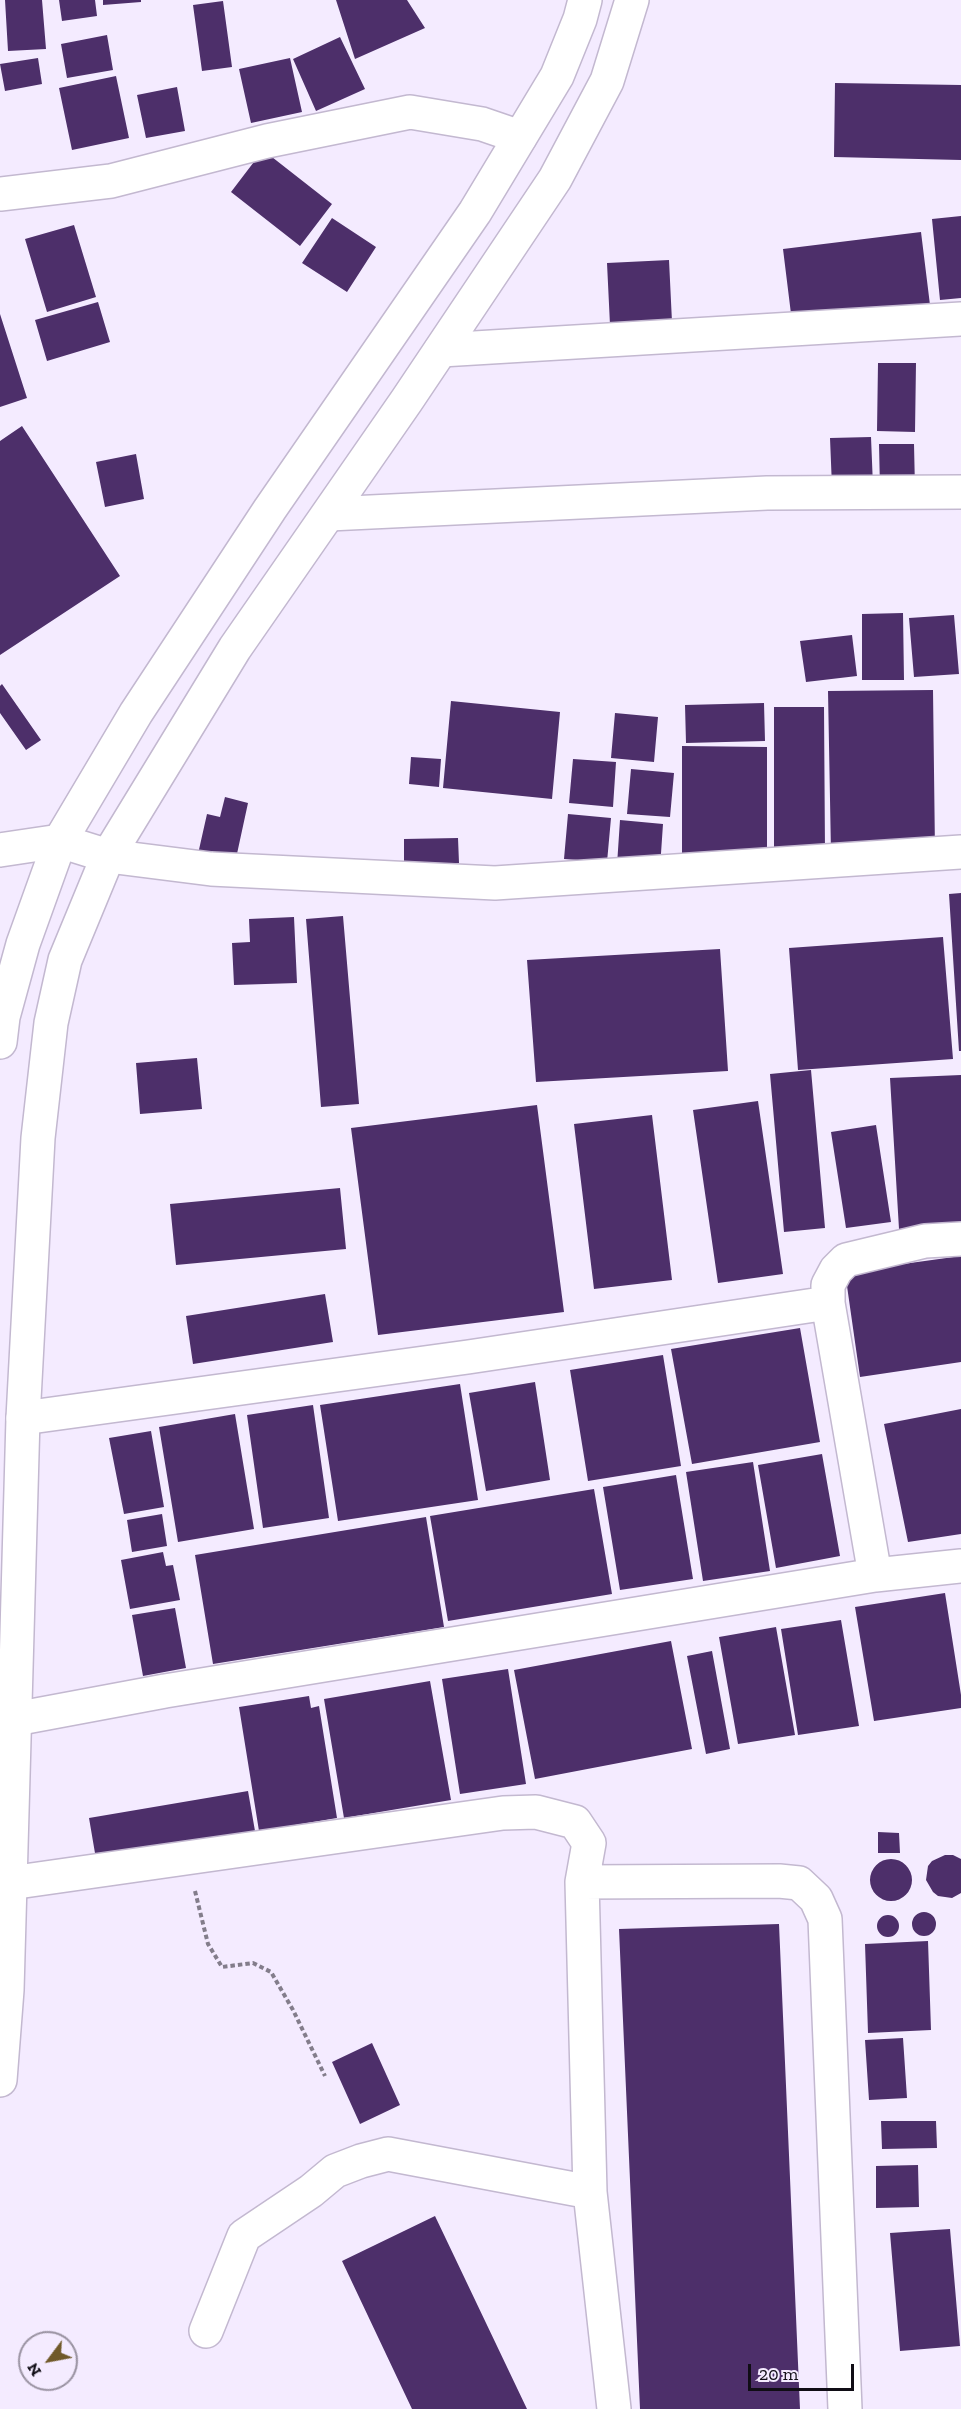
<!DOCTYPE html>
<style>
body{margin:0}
#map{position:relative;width:961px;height:2409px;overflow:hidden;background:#f4ebff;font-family:"Zilla Slab",serif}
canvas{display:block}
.north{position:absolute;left:18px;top:2331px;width:60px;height:60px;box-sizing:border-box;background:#f4ebff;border:2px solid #9992a1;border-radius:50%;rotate:238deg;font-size:16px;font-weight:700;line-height:24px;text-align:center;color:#100d15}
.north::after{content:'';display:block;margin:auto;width:21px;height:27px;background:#705929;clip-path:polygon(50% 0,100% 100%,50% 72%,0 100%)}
.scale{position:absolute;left:748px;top:2364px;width:106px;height:27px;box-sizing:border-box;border:3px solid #100d15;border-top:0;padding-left:8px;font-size:18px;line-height:21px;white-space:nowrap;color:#100d15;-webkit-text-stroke:4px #f4ebff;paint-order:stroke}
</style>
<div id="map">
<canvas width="961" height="2409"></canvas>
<div class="north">N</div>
<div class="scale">20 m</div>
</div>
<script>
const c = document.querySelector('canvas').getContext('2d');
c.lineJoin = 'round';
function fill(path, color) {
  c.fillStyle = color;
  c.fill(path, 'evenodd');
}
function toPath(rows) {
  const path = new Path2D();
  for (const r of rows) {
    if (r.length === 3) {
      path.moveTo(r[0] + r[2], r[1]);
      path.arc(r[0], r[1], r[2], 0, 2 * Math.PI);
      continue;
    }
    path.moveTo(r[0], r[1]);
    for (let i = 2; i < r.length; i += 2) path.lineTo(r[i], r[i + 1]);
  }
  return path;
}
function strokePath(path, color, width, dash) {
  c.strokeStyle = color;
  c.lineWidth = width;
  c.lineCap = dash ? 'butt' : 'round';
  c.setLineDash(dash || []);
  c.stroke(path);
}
const building = toPath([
 [5,0,42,0,46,49,8,51],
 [59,0,95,0,97,16,62,21],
 [103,0,141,0,141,2,103,5],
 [336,0,407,0,425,28,355,59],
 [223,1,232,67,202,71,193,5],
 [107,35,113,70,67,78,61,44],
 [340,37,365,89,316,111,293,59],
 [38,58,42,84,5,91,0,64],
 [290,58,302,112,251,123,239,69],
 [116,76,129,138,72,150,59,88],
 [835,83,961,85,961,160,834,157],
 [177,87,185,131,146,138,137,95],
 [263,150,332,204,300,246,231,192],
 [961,216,961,298,940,300,932,219],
 [332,218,376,247,347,292,302,263],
 [74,225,96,297,47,312,25,239],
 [921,232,930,305,792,322,783,249],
 [669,260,672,322,610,325,607,263],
 [98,302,110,342,47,361,35,320],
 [0,314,27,398,0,407],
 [878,363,916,363,915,432,877,431],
 [22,426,120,576,0,655,0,441],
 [871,437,873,486,832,487,830,438],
 [879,444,914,444,915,489,880,489],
 [136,454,144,499,105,507,96,462],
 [903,613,904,680,862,680,862,614],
 [954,615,959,674,914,677,909,618],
 [852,635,857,676,806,682,800,641],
 [2,684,41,740,26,750,0,713,0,686],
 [933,690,935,852,831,853,828,691],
 [451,701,560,712,552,799,443,788],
 [764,703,765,741,686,743,685,705],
 [774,707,824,707,825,853,774,854],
 [615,713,658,717,654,762,611,758],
 [682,746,767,747,767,855,682,854],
 [411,757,441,759,439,787,409,784],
 [573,759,616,762,613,807,569,803],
 [631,769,674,773,670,817,627,814],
 [225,797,248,803,235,863,198,854,207,814,220,817],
 [568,814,611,818,607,862,564,859],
 [620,820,663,824,660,868,617,865],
 [458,838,459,863,404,865,404,839],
 [961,893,961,1051,959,1051,949,894],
 [343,916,359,1104,321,1107,306,919],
 [294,917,297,983,234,985,232,943,250,942,249,919],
 [943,937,953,1059,798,1070,789,948],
 [720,949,728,1071,536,1082,527,960],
 [197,1058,202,1109,140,1114,136,1063],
 [811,1070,825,1228,784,1232,770,1074],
 [961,1075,961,1226,899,1229,890,1078],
 [758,1101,783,1274,718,1283,693,1110],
 [537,1105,564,1312,378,1335,351,1128],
 [652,1115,672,1280,594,1289,574,1124],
 [876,1125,891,1222,846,1228,831,1132],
 [340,1188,346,1249,176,1265,170,1204],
 [961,1256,961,1362,860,1377,845,1272],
 [325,1294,333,1342,193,1364,186,1316],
 [800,1328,820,1442,692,1464,671,1349],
 [663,1355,681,1466,588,1481,570,1370],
 [535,1382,550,1480,486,1491,469,1393],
 [460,1384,478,1500,338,1521,320,1405],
 [313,1405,329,1518,263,1528,247,1415],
 [961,1409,961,1534,908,1542,884,1424],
 [235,1414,254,1529,178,1542,159,1427],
 [151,1431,164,1507,124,1514,109,1438],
 [822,1454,840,1556,776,1568,758,1465],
 [753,1462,770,1571,703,1581,686,1472],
 [676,1475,693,1579,620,1590,603,1487],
 [594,1489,612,1594,448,1621,430,1516],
 [162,1514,167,1546,132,1552,127,1520],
 [426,1517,444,1627,213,1664,195,1555],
 [163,1552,166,1566,173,1565,180,1600,130,1609,121,1560],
 [945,1593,961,1695,961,1708,874,1721,855,1607],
 [175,1608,186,1668,143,1676,132,1615],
 [841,1620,859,1726,798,1735,781,1629],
 [776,1627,795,1735,738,1744,719,1637],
 [671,1641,692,1749,535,1779,514,1670],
 [712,1651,730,1749,706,1754,687,1656],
 [508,1669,526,1784,460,1794,442,1679],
 [430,1681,451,1800,344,1818,324,1699],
 [309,1696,311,1708,319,1706,337,1818,259,1831,239,1707],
 [248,1791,255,1831,96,1859,89,1818],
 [878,1832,899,1833,900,1853,878,1853],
 [945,1855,953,1855,961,1859,961,1893,952,1898,938,1896,933,1892,926,1880,928,1866,932,1861],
 [891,1880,21],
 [924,1924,12],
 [888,1926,11],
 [779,1924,800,2409,640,2409,619,1929],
 [928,1941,931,2030,868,2033,865,1944],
 [903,2038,907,2098,869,2100,865,2040],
 [372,2043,400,2105,360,2124,332,2062],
 [881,2121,936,2121,937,2148,882,2149],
 [918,2165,919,2207,876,2208,876,2166],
 [435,2216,527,2409,412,2409,342,2261],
 [950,2229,960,2346,900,2351,890,2233]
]);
const path = toPath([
 [195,1891,208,1944,222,1967,253,1963,271,1972,293,2010,325,2076]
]);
const minor = toPath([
 [0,194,111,181,267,141,410,112,482,124,520,137],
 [441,350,961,319],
 [329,514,767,493,961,492],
 [0,850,60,841,108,856,211,869,495,883,961,852],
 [828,1303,828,1285,836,1270,846,1260,925,1241,961,1239],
 [23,1418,468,1357,828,1303,875,1575],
 [15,1719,165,1691,875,1575,961,1566],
 [582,1882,590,2192,614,2409],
 [10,1883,503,1813,536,1812,575,1822,589,1843,582,1882,779,1881,799,1883,816,1899,825,1919,845,2409],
 [206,2331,244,2236,311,2191,335,2171,361,2161,388,2154,590,2192]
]);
const highway = toPath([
 [0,1042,3,1017,23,944,60,841,136,713,270,509,475,212,557,76,580,19,585,0],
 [0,2080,7,1990,23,1418,38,1138,51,1023,65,960,108,856,235,648,407,400,555,179,607,81,632,0]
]);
fill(building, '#4d2f6a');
strokePath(minor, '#c3b8d0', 36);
strokePath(highway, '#c3b8d0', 36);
strokePath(path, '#837d8b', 4, [4.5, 3]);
strokePath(minor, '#fff', 33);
strokePath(highway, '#fff', 33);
</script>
